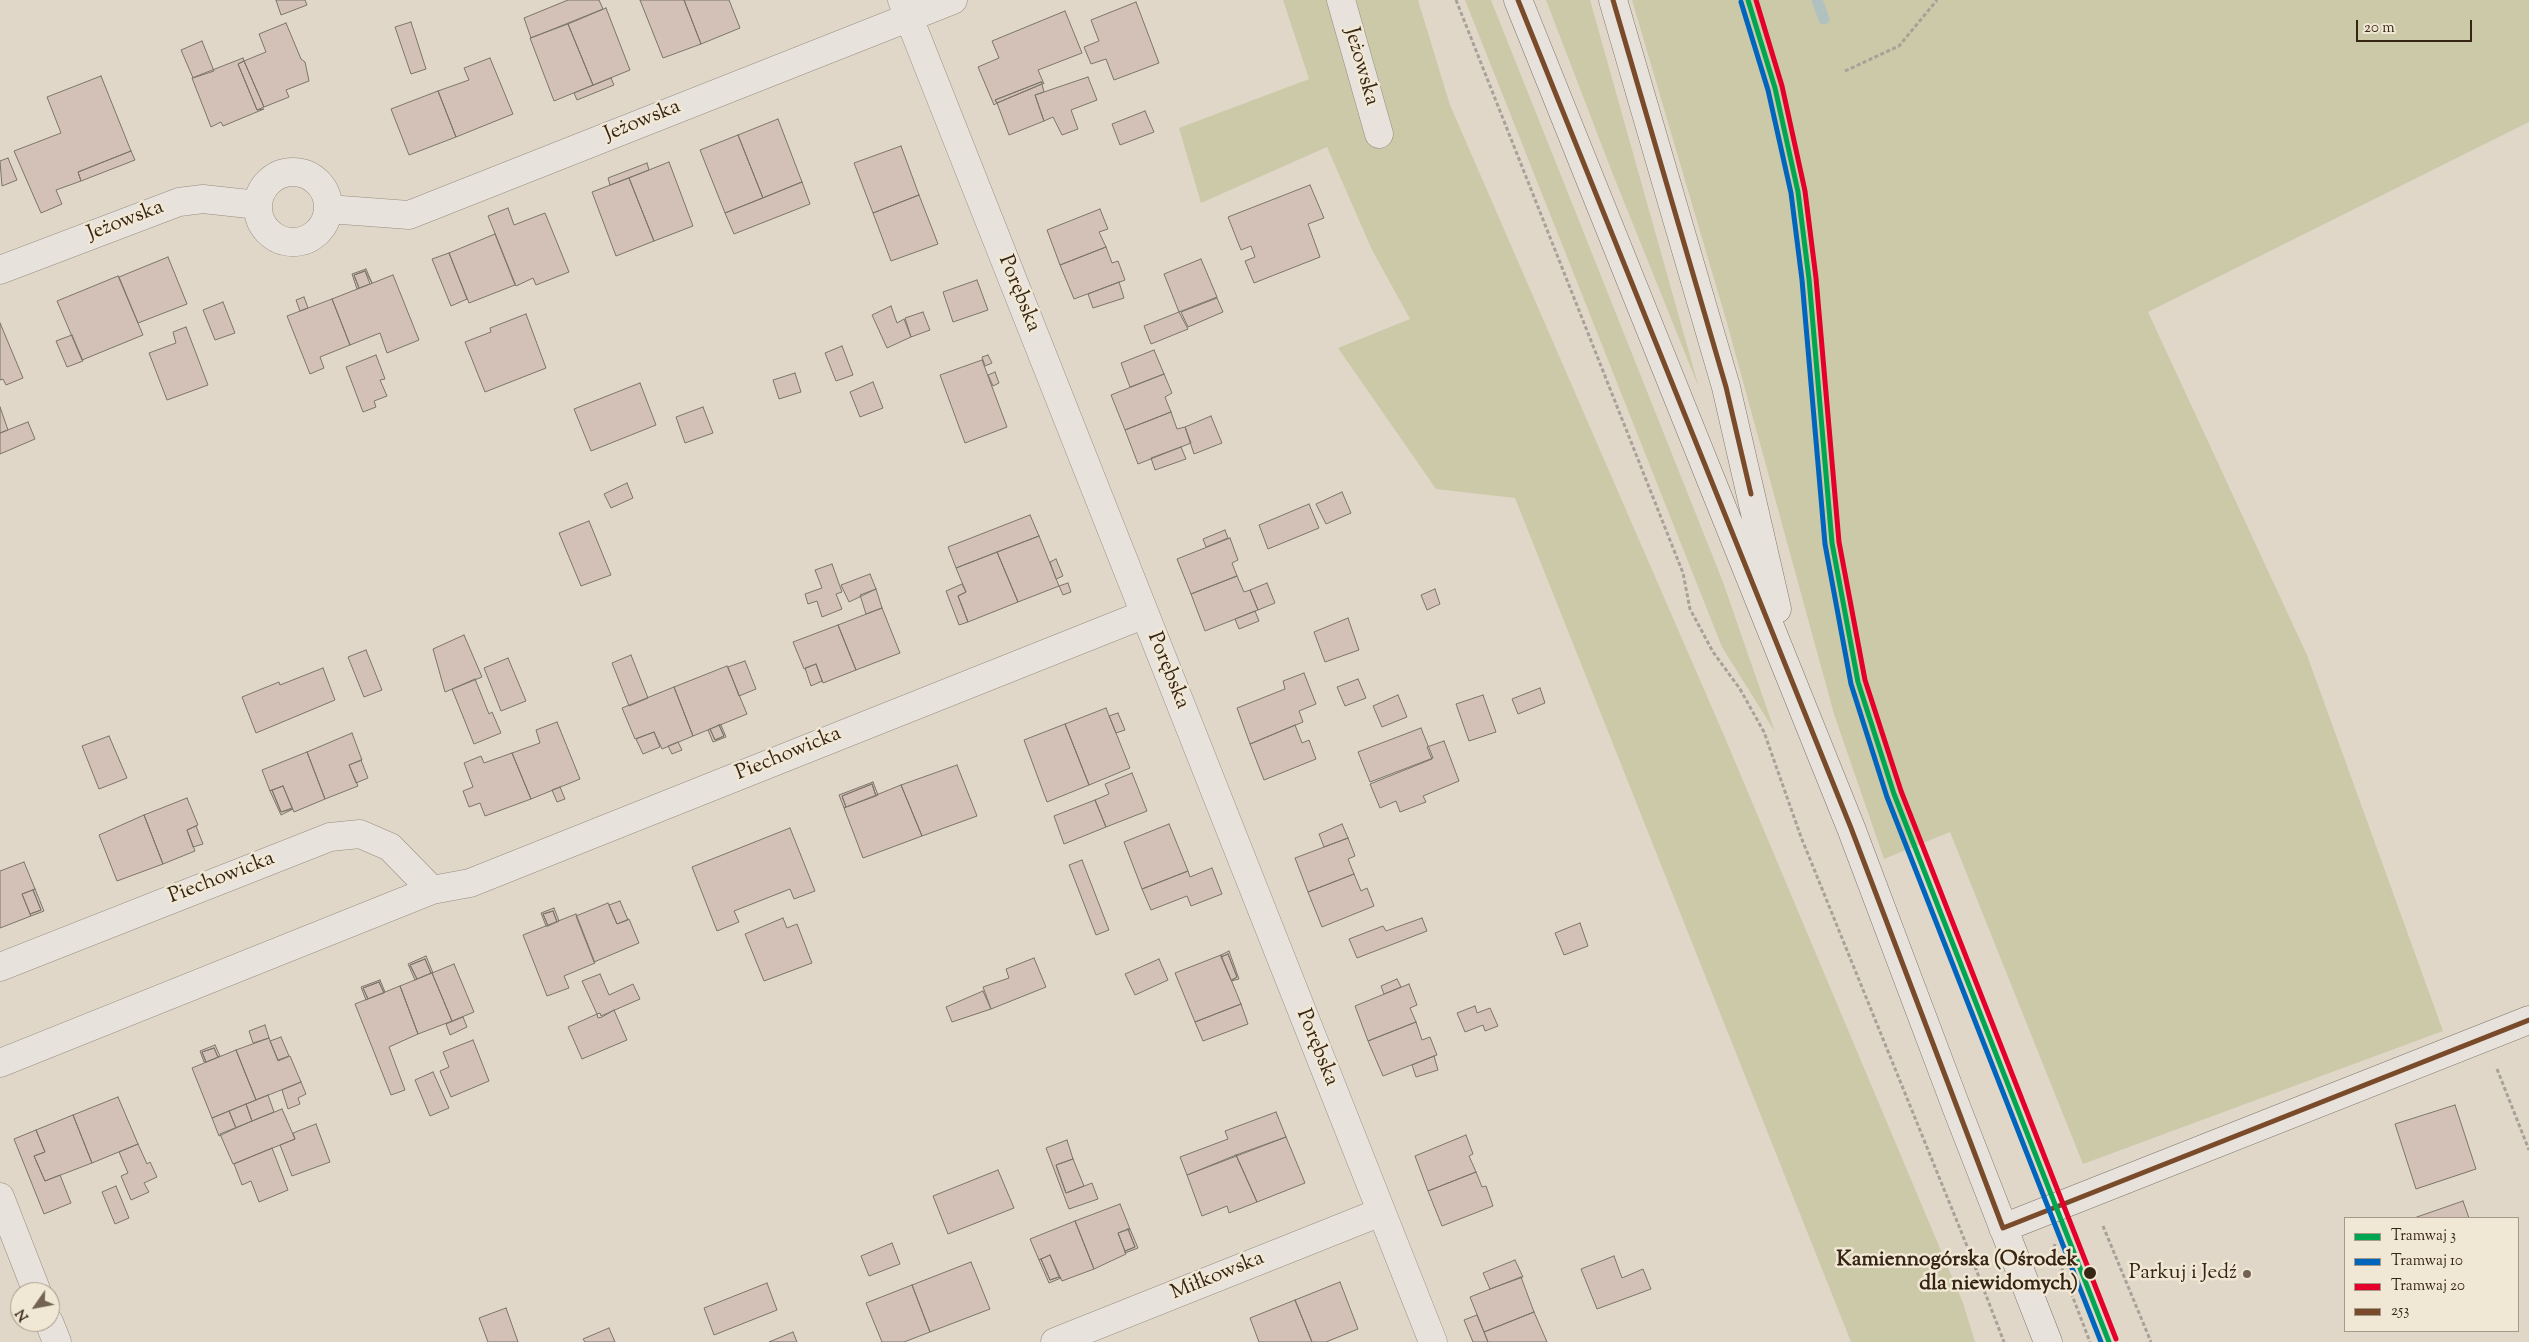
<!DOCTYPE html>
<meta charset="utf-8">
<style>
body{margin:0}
#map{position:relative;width:2529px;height:1342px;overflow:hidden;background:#e0d7c8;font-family:"Sorts Mill Goudy",serif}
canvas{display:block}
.legend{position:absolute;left:2344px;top:1217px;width:175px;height:115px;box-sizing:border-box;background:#f1e7d5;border:1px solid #a69987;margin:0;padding:6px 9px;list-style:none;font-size:15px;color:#362512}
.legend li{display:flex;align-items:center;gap:10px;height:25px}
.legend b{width:25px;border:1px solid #a69987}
.north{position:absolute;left:10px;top:1282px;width:50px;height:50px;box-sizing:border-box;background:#f1e7d5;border:1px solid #a69987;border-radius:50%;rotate:237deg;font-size:14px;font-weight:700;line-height:20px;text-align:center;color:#362512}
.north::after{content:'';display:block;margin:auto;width:18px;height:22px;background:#726352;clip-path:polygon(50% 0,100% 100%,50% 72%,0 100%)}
.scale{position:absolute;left:2356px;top:20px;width:116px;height:22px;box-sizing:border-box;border:2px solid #362512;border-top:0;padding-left:6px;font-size:15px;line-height:18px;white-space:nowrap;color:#362512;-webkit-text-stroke:4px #f1e7d5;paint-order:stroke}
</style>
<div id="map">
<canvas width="2529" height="1342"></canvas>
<ul class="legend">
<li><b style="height:6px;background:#00a651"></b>Tramwaj 3</li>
<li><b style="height:6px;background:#0065bd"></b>Tramwaj 10</li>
<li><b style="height:6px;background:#e4002b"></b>Tramwaj 20</li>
<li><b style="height:6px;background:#7a4b2a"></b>253</li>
</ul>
<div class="north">N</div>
<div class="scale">20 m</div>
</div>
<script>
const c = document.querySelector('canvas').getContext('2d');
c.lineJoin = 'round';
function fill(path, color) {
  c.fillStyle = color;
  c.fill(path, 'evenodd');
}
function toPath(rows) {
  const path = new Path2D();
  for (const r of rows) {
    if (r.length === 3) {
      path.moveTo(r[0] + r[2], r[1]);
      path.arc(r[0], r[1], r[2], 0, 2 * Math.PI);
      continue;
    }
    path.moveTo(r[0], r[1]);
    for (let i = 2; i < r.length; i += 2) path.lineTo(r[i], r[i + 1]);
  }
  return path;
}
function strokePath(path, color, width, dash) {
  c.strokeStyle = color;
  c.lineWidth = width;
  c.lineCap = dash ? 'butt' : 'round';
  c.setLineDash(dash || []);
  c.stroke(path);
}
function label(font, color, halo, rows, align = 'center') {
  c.font = font + ' "Sorts Mill Goudy",serif';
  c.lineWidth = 5;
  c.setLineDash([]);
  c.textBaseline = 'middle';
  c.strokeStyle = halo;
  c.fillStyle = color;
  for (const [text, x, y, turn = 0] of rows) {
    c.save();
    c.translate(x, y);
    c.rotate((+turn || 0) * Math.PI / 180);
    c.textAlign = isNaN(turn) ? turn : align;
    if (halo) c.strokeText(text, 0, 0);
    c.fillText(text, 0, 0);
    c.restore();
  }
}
const green = toPath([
 [1283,0,1418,0,1450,105,1723,733,1963,1303,1975,1342,1851,1342,1515,498,1436,489,1338,348,1410,319,1372,250,1327,147,1201,203,1179,128,1309,79],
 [1465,0,1491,0,1723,582,1775,732,1722,647],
 [1546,0,1590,0,1699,388,1612,172],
 [1632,0,2529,0,2529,122,2148,312,2307,655,2443,1031,2083,1164,1950,832,1884,859,1834,714,1727,323]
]);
const stream = toPath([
 [1817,0,1824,19]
]);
const building = toPath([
 [276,0,305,0,307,5,281,15,276,0],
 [568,0,599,0,603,9,531,38,524,18,568,0],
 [640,0,684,0,701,44,663,58,640,0],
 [684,0,729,0,740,28,701,44,684,0],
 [1136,2,1159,63,1114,80,1106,59,1091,64,1084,47,1099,41,1091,20,1136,2],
 [606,8,630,70,593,85,568,24,606,8],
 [1065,11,1082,53,1038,70,1044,84,1041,82,995,100,997,103,994,105,978,67,999,58,992,41,1065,11],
 [411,22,426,69,411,74,395,27,411,22],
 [286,23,301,59,305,62,309,81,286,90,289,97,264,107,244,61,266,52,259,34,286,23],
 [568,24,593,85,554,101,530,38,568,24],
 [202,41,214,71,193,78,181,50,202,41],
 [243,58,244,61,238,64,257,110,264,109,223,126,221,122,211,127,192,78,243,58],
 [490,58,513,114,456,137,438,91,469,80,464,68,490,58],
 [244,61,264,107,257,110,238,64,244,61],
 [101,76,131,151,78,172,81,181,56,190,62,204,41,213,14,151,61,133,47,97,101,76],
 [1088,77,1097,100,1071,110,1078,129,1062,135,1053,117,1044,121,1035,95,1088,77],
 [611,78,614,85,577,100,574,93,611,78],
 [1041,82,1042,84,997,103,995,100,1041,82],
 [1042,84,1044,92,1035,95,1044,121,1009,135,997,103,1042,84],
 [438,91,456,137,409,155,391,109,438,91],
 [1145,111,1154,132,1120,145,1112,124,1145,111],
 [778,119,802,182,763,198,738,135,778,119],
 [738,135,763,198,725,213,700,150,738,135],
 [901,146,919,195,873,213,854,163,901,146],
 [131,151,135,160,81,181,78,172,131,151],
 [8,158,17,180,2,186,0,161,8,158],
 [669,162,693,226,654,241,629,178,669,162],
 [647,163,649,170,610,185,608,178,647,163],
 [629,178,654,241,616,256,592,192,629,178],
 [802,182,810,204,734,234,725,213,802,182],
 [1310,185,1324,218,1308,224,1320,257,1254,283,1245,261,1255,257,1251,246,1241,250,1228,217,1310,185],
 [919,195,938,244,891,261,873,213,919,195],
 [508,208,514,225,545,213,569,272,536,285,533,278,516,286,488,216,508,208],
 [1100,209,1108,229,1099,232,1106,247,1060,265,1047,230,1100,209],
 [495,234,515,285,469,303,449,253,495,234],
 [1106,247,1112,263,1118,261,1125,280,1074,299,1060,265,1106,247],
 [449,253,467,299,451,306,432,259,449,253],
 [168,257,187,304,138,323,119,277,168,257],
 [1201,259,1217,297,1179,312,1164,274,1201,259],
 [366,269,372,283,365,271,354,275,359,288,357,289,352,274,366,269],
 [365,271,370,284,359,288,354,275,365,271],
 [393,275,419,340,387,353,380,333,350,345,332,299,393,275],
 [118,276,143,335,82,360,57,301,118,276],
 [977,280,988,310,953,322,943,292,977,280],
 [1119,282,1124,298,1093,308,1088,294,1119,282],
 [304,297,308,308,300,311,296,300,304,297],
 [1217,298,1223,312,1188,327,1181,312,1217,298],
 [332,299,350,345,320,357,324,368,310,374,287,316,332,299],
 [223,302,235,333,215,340,203,310,223,302],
 [891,306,897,323,904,319,911,337,887,348,872,315,891,306],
 [923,312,930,330,911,337,905,318,923,312],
 [1179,312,1188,329,1151,344,1144,326,1179,312],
 [526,314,546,368,485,392,465,342,491,332,490,328,526,314],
 [0,323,23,378,6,385,3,379,0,380,0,323],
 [186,327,208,385,167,400,149,353,176,343,173,332,186,327],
 [72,335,83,361,67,367,56,341,72,335],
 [842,346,853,375,836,381,825,353,842,346],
 [1154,350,1164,374,1130,387,1121,363,1154,350],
 [376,355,385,379,380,380,387,396,374,401,376,407,363,412,346,367,376,355],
 [988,355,992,363,985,366,982,357,988,355],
 [982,360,1007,427,965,443,940,375,982,360],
 [995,372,999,383,993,386,988,375,995,372],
 [795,373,801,392,779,399,773,380,795,373],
 [1164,374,1172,393,1165,397,1171,412,1125,430,1111,395,1164,374],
 [873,382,883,408,860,417,850,392,873,382],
 [640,383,656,425,591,451,574,409,640,383],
 [0,407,8,430,0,433,0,407],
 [703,407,713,433,685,443,676,417,703,407],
 [1171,412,1177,429,1185,427,1191,443,1138,464,1125,430,1171,412],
 [1211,416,1222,443,1194,454,1185,427,1211,416],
 [28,422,35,439,0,454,0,433,28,422],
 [1181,447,1186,459,1155,470,1151,458,1181,447],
 [627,483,633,498,611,508,604,494,627,483],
 [1342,492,1351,513,1326,524,1316,504,1342,492],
 [1309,504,1319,528,1268,549,1259,525,1309,504],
 [1030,515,1039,536,956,568,948,547,1030,515],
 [589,521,611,575,581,586,559,533,589,521],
 [1225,530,1228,538,1206,547,1203,539,1225,530],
 [1039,536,1059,586,1018,602,997,552,1039,536],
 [1230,538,1238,560,1232,563,1237,576,1191,594,1177,559,1230,538],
 [997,552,1018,602,968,622,958,596,966,592,956,568,997,552],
 [1056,559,1063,576,1056,579,1050,562,1056,559],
 [832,564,842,592,836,594,842,609,822,617,817,601,808,604,805,594,822,588,815,570,832,564],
 [870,574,876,589,849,602,841,585,870,574],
 [1237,576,1244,592,1250,590,1258,610,1205,631,1191,594,1237,576],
 [1068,583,1071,592,1063,595,1059,586,1068,583],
 [1267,583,1275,603,1258,610,1250,590,1267,583],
 [962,584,966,592,958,596,968,622,959,625,946,591,962,584],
 [876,589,882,608,866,614,860,595,876,589],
 [1435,589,1440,604,1427,610,1421,595,1435,589],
 [882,608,900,653,856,670,838,625,882,608],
 [1255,611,1259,621,1239,629,1235,619,1255,611],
 [1348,618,1359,650,1325,662,1314,632,1348,618],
 [838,625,856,670,823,683,816,664,804,669,793,642,838,625],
 [464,635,482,677,445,692,433,649,464,635],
 [366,650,382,690,364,697,348,657,366,650],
 [631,655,648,698,629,706,612,663,631,655],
 [508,658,526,701,501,711,484,668,508,658],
 [745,661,756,689,739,696,728,667,745,661],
 [816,664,822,681,811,686,805,668,816,664],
 [727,666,747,714,693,736,674,687,727,666],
 [323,668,335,700,256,733,242,697,279,682,280,685,323,668],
 [1304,673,1316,704,1299,711,1303,722,1250,744,1237,708,1285,689,1283,681,1304,673],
 [475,679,489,714,492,712,501,733,474,744,452,689,475,679],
 [1358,679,1366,698,1345,706,1337,687,1358,679],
 [674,687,693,736,662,749,654,732,635,739,622,708,674,687],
 [1540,688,1545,703,1518,714,1512,699,1540,688],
 [1398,695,1407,717,1382,727,1373,706,1398,695],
 [1483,695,1496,732,1469,741,1456,704,1483,695],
 [1106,708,1130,768,1089,785,1065,724,1106,708],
 [1118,713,1125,730,1116,733,1109,716,1118,713],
 [557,722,580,779,531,799,512,753,540,743,536,730,557,722],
 [1065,724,1089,785,1047,802,1024,740,1065,724],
 [719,725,724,736,715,740,710,729,719,725],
 [719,725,721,725,726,737,713,742,708,730,710,729,715,740,724,736,719,725],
 [1295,725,1302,743,1309,740,1316,759,1264,780,1250,744,1295,725],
 [1421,728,1433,758,1370,782,1358,752,1421,728],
 [654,732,660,747,643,754,636,739,654,732],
 [352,733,362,760,349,765,358,786,325,799,307,752,352,733],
 [109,736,127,778,99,789,82,746,109,736],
 [1444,741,1459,781,1423,796,1426,802,1400,812,1396,801,1380,808,1370,784,1432,759,1427,747,1444,741],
 [678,742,682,750,672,754,668,746,678,742],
 [307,752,325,799,294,812,283,786,270,791,262,770,307,752],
 [512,753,531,799,485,816,480,803,469,807,463,791,473,787,464,763,481,756,484,763,512,753],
 [361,760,368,778,356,783,349,765,361,760],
 [957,765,977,816,922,836,901,785,957,765],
 [1132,773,1147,811,1106,827,1095,800,1109,794,1105,784,1132,773],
 [873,782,878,795,876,796,872,784,842,796,846,807,844,808,839,795,873,782],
 [872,784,876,796,846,807,842,796,872,784],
 [901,785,922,836,863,858,844,808,901,785],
 [283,786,292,808,281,812,272,790,283,786],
 [560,787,565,799,557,802,552,790,560,787],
 [272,790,281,812,293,809,281,815,270,791,272,790],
 [187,798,198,825,187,830,195,851,163,864,144,815,187,798],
 [1095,800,1106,827,1064,844,1054,816,1095,800],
 [144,815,163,864,117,881,99,835,144,815],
 [1169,824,1188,871,1142,889,1124,842,1169,824],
 [1342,824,1348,838,1324,847,1319,834,1342,824],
 [196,826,203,844,193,847,187,830,196,826],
 [790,828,815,891,794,899,790,889,734,911,739,922,717,931,692,867,790,828],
 [1348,838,1355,856,1348,859,1354,874,1308,892,1295,858,1348,838],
 [1082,860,1109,930,1096,935,1069,865,1082,860],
 [24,862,35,889,22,894,31,916,0,928,0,871,24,862],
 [1212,868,1222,894,1191,906,1187,896,1151,910,1142,889,1188,871,1190,877,1212,868],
 [1354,874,1361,891,1367,888,1374,906,1322,927,1308,892,1354,874],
 [35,889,44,911,31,916,30,914,41,910,33,890,35,889],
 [33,890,41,910,30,914,22,894,33,890],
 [620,901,628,920,617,924,609,905,620,901],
 [608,903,617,924,629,919,639,943,594,962,576,916,608,903],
 [554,908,559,921,557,922,553,911,543,914,548,926,546,926,541,913,554,908],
 [553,911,557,922,548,926,543,914,553,911],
 [576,914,595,963,564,976,569,988,547,996,523,935,576,914],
 [783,918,787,928,797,924,812,963,764,981,745,934,783,918],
 [1422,918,1427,931,1357,958,1349,939,1383,926,1386,931,1422,918],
 [1580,923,1588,946,1564,955,1555,933,1580,923],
 [1229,951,1239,979,1231,981,1237,977,1228,954,1221,957,1221,955,1229,951],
 [1228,954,1237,977,1231,980,1221,957,1228,954],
 [1221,955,1241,1004,1195,1022,1175,973,1221,955],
 [426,956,433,973,431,973,425,959,410,965,417,979,415,980,408,964,426,956],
 [1034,958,1046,987,991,1009,983,987,1009,978,1006,969,1034,958],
 [425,959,431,973,417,979,410,965,425,959],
 [1159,959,1168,980,1135,995,1125,974,1159,959],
 [454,964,474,1012,452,1021,432,973,454,964],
 [432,973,452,1021,418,1034,400,986,432,973],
 [600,974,609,995,633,984,640,999,601,1016,600,1013,597,1014,582,981,600,974],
 [1397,979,1401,987,1384,994,1381,986,1397,979],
 [380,980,385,992,384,993,379,982,363,988,368,999,366,1000,361,987,380,980],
 [379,982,384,993,368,999,363,988,379,982],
 [1409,984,1417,1005,1410,1008,1416,1022,1368,1041,1355,1006,1409,984],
 [400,986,418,1034,389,1047,405,1090,391,1095,355,1004,400,986],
 [983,991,991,1009,952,1022,946,1007,983,991],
 [1241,1004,1248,1024,1203,1041,1195,1022,1241,1004],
 [1475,1006,1477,1013,1490,1008,1498,1026,1485,1031,1483,1025,1465,1032,1457,1013,1475,1006],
 [614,1010,627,1040,582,1059,568,1027,597,1014,598,1018,602,1017,614,1010],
 [463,1017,467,1027,450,1035,446,1024,463,1017],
 [1416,1022,1422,1040,1430,1037,1437,1055,1383,1076,1368,1041,1416,1022],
 [265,1025,269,1038,253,1043,249,1031,265,1025],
 [281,1037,289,1056,278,1060,270,1041,281,1037],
 [269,1038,278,1061,290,1056,301,1082,256,1100,236,1050,269,1038],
 [473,1040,489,1081,451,1097,440,1071,449,1067,443,1052,473,1040],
 [215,1045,220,1056,218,1057,214,1048,202,1052,206,1062,204,1062,200,1051,215,1045],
 [214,1048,218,1057,206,1062,202,1052,214,1048],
 [236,1050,256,1100,212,1118,192,1068,236,1050],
 [1434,1056,1438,1070,1416,1077,1412,1065,1434,1056],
 [433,1072,449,1108,430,1116,415,1080,433,1072],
 [301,1082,306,1094,298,1098,300,1104,288,1109,282,1090,301,1082],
 [268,1095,274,1112,252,1121,246,1104,268,1095],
 [118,1097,138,1144,92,1163,73,1115,118,1097],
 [246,1104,252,1121,236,1128,229,1111,246,1104],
 [2455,1105,2476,1169,2416,1189,2395,1124,2455,1105],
 [282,1109,295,1139,233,1164,220,1134,282,1109],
 [229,1111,236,1128,219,1136,212,1118,229,1111],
 [1276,1112,1286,1137,1187,1175,1180,1157,1228,1139,1225,1131,1276,1112],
 [73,1115,92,1163,45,1181,34,1156,45,1152,36,1130,73,1115],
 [316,1124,330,1162,292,1176,280,1145,295,1139,293,1133,316,1124],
 [36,1130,45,1152,34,1156,45,1181,60,1175,71,1203,44,1214,14,1139,36,1130],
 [1466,1135,1473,1154,1469,1156,1476,1172,1428,1191,1415,1156,1466,1135],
 [1286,1137,1305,1183,1257,1202,1236,1155,1286,1137],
 [1067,1140,1073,1159,1056,1165,1066,1193,1092,1183,1098,1199,1069,1209,1046,1148,1067,1140],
 [138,1144,147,1164,150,1162,157,1177,144,1183,149,1192,131,1200,121,1176,128,1173,119,1152,138,1144],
 [272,1148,288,1190,259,1202,251,1181,242,1185,234,1164,272,1148],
 [1236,1155,1257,1202,1229,1213,1227,1206,1202,1216,1187,1175,1236,1155],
 [1073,1159,1084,1186,1066,1193,1056,1165,1073,1159],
 [998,1170,1014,1208,948,1234,933,1196,998,1170],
 [1476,1172,1482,1187,1486,1186,1493,1206,1442,1226,1428,1191,1476,1172],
 [116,1186,129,1218,115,1224,102,1192,116,1186],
 [2463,1201,2469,1218,2414,1218,2463,1201],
 [1120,1204,1130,1229,1118,1233,1126,1254,1094,1269,1075,1221,1120,1204],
 [1075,1221,1094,1269,1062,1281,1050,1255,1039,1260,1030,1239,1075,1221],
 [1128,1229,1130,1229,1138,1248,1125,1253,1125,1251,1135,1247,1128,1229],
 [1128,1229,1135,1247,1125,1251,1118,1233,1128,1229],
 [892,1243,900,1264,869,1276,861,1256,892,1243],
 [1050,1255,1059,1277,1050,1280,1041,1259,1050,1255],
 [1614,1256,1622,1278,1643,1269,1651,1289,1597,1309,1581,1269,1614,1256],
 [1041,1259,1050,1280,1059,1277,1061,1278,1049,1283,1039,1260,1041,1259],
 [1515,1260,1523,1277,1490,1289,1483,1273,1515,1260],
 [971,1262,990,1309,930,1332,912,1285,971,1262],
 [1521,1277,1534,1312,1484,1332,1470,1297,1521,1277],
 [1340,1282,1358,1329,1326,1342,1312,1342,1295,1300,1340,1282],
 [767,1283,777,1310,714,1335,704,1308,767,1283],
 [912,1285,930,1332,904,1342,882,1342,866,1303,912,1285],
 [1295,1300,1312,1342,1259,1342,1250,1318,1295,1300],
 [506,1308,518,1342,488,1342,479,1318,506,1308],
 [1534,1312,1547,1342,1488,1342,1484,1332,1534,1312],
 [1477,1315,1484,1332,1488,1342,1473,1342,1464,1320,1477,1315],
 [609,1328,615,1342,585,1342,583,1339,609,1328],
 [793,1332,797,1342,769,1342,793,1332]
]);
const path = toPath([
 [1456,0,1683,573,1690,609,1713,652,1740,689,1764,732,1801,837,1967,1246,2004,1342],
 [1845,71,1899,46,1937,0],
 [2497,1069,2529,1150],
 [2103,1226,2151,1342],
 [2055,1244,2054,1248,2090,1342]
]);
const street = toPath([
 [902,0,1433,1342],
 [1341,0,1379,134],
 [293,207,35],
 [328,209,409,215,953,0],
 [0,270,179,202,203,199,258,205],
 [432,890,470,883,1145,614],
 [0,967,330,837,360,834,390,847,432,890,0,1063],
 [0,1197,37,1292],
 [49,1322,57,1342],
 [1055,1342,1381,1212]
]);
const secondary = toPath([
 [1518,0,1851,828,1957,1109,2048,1342],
 [1613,0,1726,387,1777,609],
 [2003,1228,2529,1020]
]);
const bus1 = toPath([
 [1518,0,1851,828,2003,1228],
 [1613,0,1726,387,1751,494],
 [2003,1228,2529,1020]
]);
const tram1 = toPath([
 [1748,0,1775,88,1798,192,1809,279,1832,543,1858,682,1894,794,2109,1342]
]);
const tram2 = toPath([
 [1741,2,1768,90,1791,193,1802,280,1825,544,1851,684,1887,797,2101,1342]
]);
const tram3 = toPath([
 [1756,0,1782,86,1805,191,1816,278,1839,542,1865,680,1901,791,2116,1339]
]);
const markers = [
 [2090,1273,7,"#362512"],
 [2247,1274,5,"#726352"]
];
const streetNames = [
 ["Jeżowska",1360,67,74],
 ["Jeżowska",643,122,-22],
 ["Jeżowska",126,222,-21],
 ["Porębska",1018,294,68],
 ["Porębska",1167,671,68],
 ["Piechowicka",789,755,-22],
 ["Piechowicka",222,879,-21],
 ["Porębska",1316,1048,68],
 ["Miłkowska",1218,1277,-22]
];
const stopNames = [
 ["Kamiennogórska (Ośrodek",2078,1261],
 ["dla niewidomych)",2078,1285]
];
const poiNames = [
 ["Parkuj i Jedź",2237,1274]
];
fill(green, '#ccc9a9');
strokePath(stream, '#b0c1c0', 11);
fill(building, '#d3c1b8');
strokePath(building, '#7c756a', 1);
strokePath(street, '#958d82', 29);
strokePath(secondary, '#7c756a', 29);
strokePath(path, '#a6a199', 3, [4, 2.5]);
strokePath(street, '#e7e2db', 28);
strokePath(secondary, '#e7e2db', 28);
strokePath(bus1, '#7a4b2a', 5);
strokePath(tram1, '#00a651', 5);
strokePath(tram2, '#0065bd', 5);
strokePath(tram3, '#e4002b', 5);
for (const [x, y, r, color] of markers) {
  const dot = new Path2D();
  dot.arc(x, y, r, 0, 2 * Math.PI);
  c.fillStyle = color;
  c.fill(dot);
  strokePath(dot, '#f1e7d5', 2);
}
label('21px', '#362512', '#f1e7d5', streetNames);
label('bold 21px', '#362512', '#f1e7d5', stopNames, 'right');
label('21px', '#362512', '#f1e7d5', poiNames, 'right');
</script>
